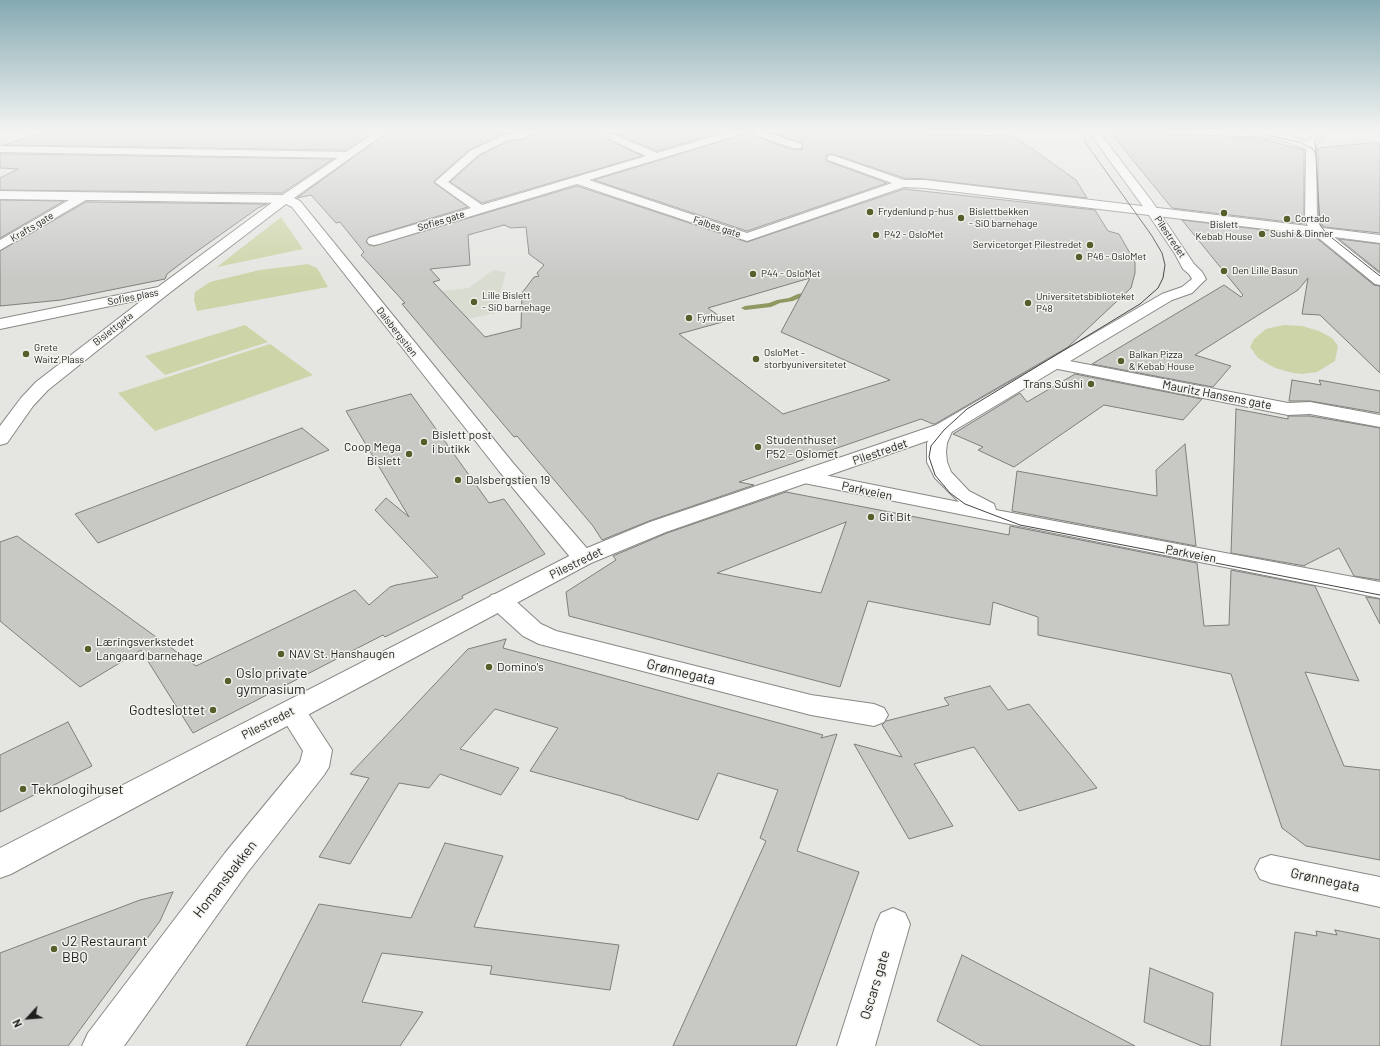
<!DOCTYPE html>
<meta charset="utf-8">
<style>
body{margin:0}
#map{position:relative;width:1380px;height:1046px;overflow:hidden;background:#e5e6e2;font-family:Barlow,sans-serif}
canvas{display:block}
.north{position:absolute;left:8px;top:998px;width:40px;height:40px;-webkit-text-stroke:3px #f3f4ef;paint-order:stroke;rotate:244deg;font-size:11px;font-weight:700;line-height:16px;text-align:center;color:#1f1f1d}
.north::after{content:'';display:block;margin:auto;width:14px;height:18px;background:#1f1f1d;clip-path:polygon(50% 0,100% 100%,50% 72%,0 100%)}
</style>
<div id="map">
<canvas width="1380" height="1046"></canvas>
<div class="north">N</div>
</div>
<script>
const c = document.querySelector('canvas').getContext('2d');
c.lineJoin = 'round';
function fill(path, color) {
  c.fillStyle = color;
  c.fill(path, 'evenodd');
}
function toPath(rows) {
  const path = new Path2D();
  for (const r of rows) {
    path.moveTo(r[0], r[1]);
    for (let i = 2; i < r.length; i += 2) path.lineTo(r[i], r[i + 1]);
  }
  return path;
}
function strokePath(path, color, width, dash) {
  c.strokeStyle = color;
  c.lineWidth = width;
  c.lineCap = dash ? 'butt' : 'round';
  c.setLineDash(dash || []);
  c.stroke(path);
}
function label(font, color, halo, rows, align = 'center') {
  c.font = font + ' Barlow,sans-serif';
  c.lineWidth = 3;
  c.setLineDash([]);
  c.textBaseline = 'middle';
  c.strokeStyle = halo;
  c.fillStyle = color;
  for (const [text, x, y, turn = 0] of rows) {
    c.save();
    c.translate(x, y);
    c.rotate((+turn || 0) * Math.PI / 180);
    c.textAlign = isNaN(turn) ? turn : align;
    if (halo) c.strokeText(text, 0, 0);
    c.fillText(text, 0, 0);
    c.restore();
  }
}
const built = toPath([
 [493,270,506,272,495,313,468,319,440,291,469,288]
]);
const green = toPath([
 [281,217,303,249,217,267],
 [308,264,317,268,328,287,197,311,194,300,195,292,210,282,260,270],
 [245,325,268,342,165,375,145,356],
 [1284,325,1302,326,1319,331,1332,338,1338,346,1335,361,1317,372,1302,374,1293,373,1275,368,1258,358,1250,347,1254,339,1266,329],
 [270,344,313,375,155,431,118,393]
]);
const stream = toPath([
 [814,291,817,293,816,294,802,297,793,301,780,303,771,307,745,310,741,308,745,306,769,303,777,300,789,298,798,294,814,291]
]);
const building = toPath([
 [46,132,374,132,346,150,3,145,46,132],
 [388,132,514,132,503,134,469,150,434,181,434,183,468,207,369,237,366,242,369,245,374,246,577,186,747,242,904,189,1095,210,1108,231,1119,234,1135,262,1135,273,1131,288,1068,347,935,424,933,424,921,419,739,482,754,485,649,521,602,540,593,526,517,436,514,437,402,304,405,303,361,255,364,252,340,222,336,223,311,195,297,198,388,132],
 [504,225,511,228,526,227,529,254,544,265,537,273,539,276,534,277,522,293,521,328,485,337,433,282,440,280,430,269,470,265,468,235,504,225],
 [810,278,781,332,890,380,783,414,679,334,726,321,708,308,810,278],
 [536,132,594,132,642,156,482,203,450,182,479,156,508,141,522,140,536,132],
 [611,132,723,132,657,151,611,132],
 [744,132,750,132,752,135,793,150,802,149,802,143,769,132,923,132,924,134,1014,136,1076,180,1087,198,925,179,904,178,832,154,827,155,826,159,827,161,887,183,747,231,594,180,742,135,744,132],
 [1110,132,1253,137,1304,150,1304,220,1305,224,1172,208,1110,132],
 [1380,142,1380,233,1324,227,1318,219,1318,148,1380,142],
 [0,154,333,159,282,193,0,190,0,178,18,169,0,168,0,154],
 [0,200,64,201,0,238,0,200],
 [86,202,267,204,258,208,196,252,167,274,165,279,61,300,0,306,0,251,86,202],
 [1182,220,1314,236,1374,285,1380,286,1380,373,1320,315,1302,314,1308,278,1298,290,1195,355,1231,366,1213,387,1092,364,1224,285,1241,297,1243,295,1182,220],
 [1339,239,1380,244,1380,272,1339,239],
 [1075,374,1202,399,1183,420,1104,405,1014,467,978,450,983,447,953,434,1020,393,1027,402,1075,374],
 [1292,380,1321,385,1319,380,1380,391,1380,413,1310,401,1289,401,1292,380],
 [411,394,489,503,504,499,545,554,462,596,463,598,385,637,383,635,193,733,141,650,80,687,0,621,0,542,17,536,196,666,355,590,369,605,390,587,396,585,438,577,375,510,386,498,409,517,346,411,411,394],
 [1236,409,1288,419,1288,416,1310,416,1380,428,1380,580,1354,576,1339,548,1305,565,1305,566,1231,553,1236,409],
 [302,428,329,450,98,543,75,514,302,428],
 [1185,444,1196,546,1012,511,1017,471,1157,496,1156,470,1185,444],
 [786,492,1009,535,1010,526,1197,563,1204,626,1229,625,1231,570,1315,586,1359,681,1305,672,1344,766,1380,770,1380,860,1306,846,1282,828,1231,674,1038,635,1038,617,993,602,990,625,868,601,840,687,569,616,566,592,616,560,613,556,667,533,786,492],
 [846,522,821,593,717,573,846,522],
 [1366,597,1380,599,1380,624,1366,597],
 [506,639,503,648,823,735,821,738,837,734,797,851,859,872,796,1046,673,1046,766,841,760,838,778,790,718,773,698,820,625,798,625,797,530,771,558,728,495,709,460,749,519,768,501,795,440,774,429,788,399,783,350,864,319,857,369,778,350,774,468,649,506,639],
 [990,686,1008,710,1029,704,1097,788,1019,811,974,747,914,764,953,826,909,839,854,744,902,757,882,725,886,721,949,705,944,698,990,686],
 [68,722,92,766,0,812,0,755,68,722],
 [445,843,503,856,474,927,619,945,610,990,490,974,492,966,382,953,362,1002,423,1012,400,1046,246,1046,319,904,411,918,445,843],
 [173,892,160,921,68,1046,0,1046,0,953,140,900,173,892],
 [1335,930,1380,939,1380,1046,1281,1046,1295,932,1317,936,1316,931,1337,935,1335,930],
 [962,955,1135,1046,981,1046,937,1021,962,955],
 [1150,968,1213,993,1210,1046,1202,1046,1144,1022,1150,968]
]);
const pedestrian = toPath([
 [522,132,535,132,521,139,508,140,503,137,504,135,522,132]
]);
const minor = toPath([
 [595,132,608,132,657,153,728,132,743,132,742,134,589,180,747,233,892,183,828,160,827,158,828,156,832,155,904,180,925,180,1308,226,1305,220,1306,149,1288,142,1253,135,1248,132,1269,132,1295,137,1308,142,1316,132,1327,132,1320,139,1316,147,1317,220,1323,228,1380,235,1380,243,1334,237,1380,274,1380,285,1375,284,1315,235,925,188,904,187,747,241,577,184,379,244,374,245,369,244,367,241,369,238,471,208,435,182,470,151,504,135,512,135,513,137,478,155,448,182,482,205,646,156,595,132],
 [751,132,765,132,801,144,802,146,801,148,793,148,752,134,751,132],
 [0,146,349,152,354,155,349,158,0,152,0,146],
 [0,191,285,195,291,199,285,203,86,200,0,250,0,240,69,200,0,199,0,191],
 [163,287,168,288,170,291,168,294,48,390,33,406,7,443,0,445,0,426,21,398,36,382,158,288,163,287],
 [1054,358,1288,403,1310,402,1380,415,1380,427,1310,414,1288,415,1048,367,1045,363,1048,359,1054,358],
 [500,593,509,595,541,624,556,631,811,695,874,704,884,708,888,715,884,722,874,726,811,715,539,644,523,636,491,607,488,601,491,595,500,593],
 [292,701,302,704,332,750,329,767,324,775,247,873,124,1046,82,1046,88,1033,225,853,300,762,303,751,278,711,282,704,292,701],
 [1271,855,1380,877,1380,907,1271,883,1260,879,1255,869,1260,859,1271,855],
 [893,908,905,913,910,924,875,1046,837,1046,876,924,881,913,893,908]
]);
const tertiary = toPath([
 [376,132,387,132,294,198,300,201,513,463,591,553,595,558,591,563,583,565,575,563,499,471,292,207,286,204,168,294,0,329,0,319,158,287,281,196,376,132],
 [943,423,950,425,953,429,947,443,946,452,947,462,951,472,969,491,994,504,996,510,1380,582,1380,598,804,483,797,481,794,477,797,473,804,471,959,502,935,478,927,462,927,443,936,425,943,423]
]);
const secondary = toPath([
 [1089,132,1099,132,1151,200,1194,264,1202,272,1206,279,1192,293,1172,300,950,433,666,532,591,563,11,874,0,878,0,848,575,553,650,522,936,425,1162,294,1182,287,1192,279,1189,274,1183,269,1175,254,1142,205,1089,132]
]);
const tram = toPath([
 [1089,132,1084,137,1085,142,1152,236,1162,253,1165,265,1163,278,1158,288,1140,304,967,409,944,430,931,446,929,457,935,475,950,493,965,504,1020,525,1380,595],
 [1251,132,1299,142,1313,149,1316,155],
 [1326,132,1317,137,1315,141,1320,225,1327,234,1380,276]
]);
const markers = [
 [870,212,4,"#575e2c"],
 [1224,213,4,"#575e2c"],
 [961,218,4,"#575e2c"],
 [1287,219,4,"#575e2c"],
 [1262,234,4,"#575e2c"],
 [876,235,4,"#575e2c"],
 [1090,245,4,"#575e2c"],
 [1079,257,4,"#575e2c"],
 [1224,271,4,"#575e2c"],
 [753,274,4,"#575e2c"],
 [474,302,4,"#575e2c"],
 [1028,303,4,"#575e2c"],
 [689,318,4,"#575e2c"],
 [26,354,4,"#575e2c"],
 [756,359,4,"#575e2c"],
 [1121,361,4,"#575e2c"],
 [1091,384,4,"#575e2c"],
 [424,442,4,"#575e2c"],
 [758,447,4,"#575e2c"],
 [409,454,4,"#575e2c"],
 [458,480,4,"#575e2c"],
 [871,517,4,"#575e2c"],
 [88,649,4,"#575e2c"],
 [281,654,4,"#575e2c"],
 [489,667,4,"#575e2c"],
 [228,681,4,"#575e2c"],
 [213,710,4,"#575e2c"],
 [23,789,4,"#575e2c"],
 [54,949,4,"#575e2c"]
];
const farPoinames = [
 ["Frydenlund p-hus",878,212],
 ["Bislettbekken",969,212],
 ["- SiO barnehage",969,224],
 ["Cortado",1295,219],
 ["Bislett",1224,225,"center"],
 ["Kebab House",1224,237,"center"],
 ["Sushi & Dinner",1270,234],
 ["P42 - OsloMet",884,235],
 ["Servicetorget Pilestredet",1082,245,"right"],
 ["P46 - OsloMet",1087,257],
 ["Den Lille Basun",1232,271],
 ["P44 - OsloMet",761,274],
 ["Lille Bislett",482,296],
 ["- SiO barnehage",482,308],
 ["Universitetsbiblioteket",1036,297],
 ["P48",1036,309],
 ["Fyrhuset",697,318],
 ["Grete",34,348],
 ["Waitz' Plass",34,360],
 ["OsloMet –",764,353],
 ["storbyuniversitetet",764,365],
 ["Balkan Pizza",1129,355],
 ["& Kebab House",1129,367]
];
const farStreetnames = [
 ["Sofies gate",441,221,-17],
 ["Krafts gate",32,227,-31],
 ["Falbes gate",717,227,18],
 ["Pilestredet",1170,237,56],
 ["Sofies plass",133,297,-11],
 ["Bislettgata",113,329,-38],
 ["Dalsbergstien",397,332,52]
];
const poiNames = [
 ["Trans Sushi",1083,384,"right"],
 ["Bislett post",432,435],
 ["i butikk",432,449],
 ["Studenthuset",766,440],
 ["P52 - Oslomet",766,454],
 ["Coop Mega",401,447,"right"],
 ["Bislett",401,461,"right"],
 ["Dalsbergstien 19",466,480],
 ["Git Bit",879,517],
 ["Læringsverkstedet",96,642],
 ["Langaard barnehage",96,656],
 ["NAV St. Hanshaugen",289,654],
 ["Domino's",497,667]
];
const streetNames = [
 ["Mauritz Hansens gate",1217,395,11],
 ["Pilestredet",880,452,-19],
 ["Parkveien",867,491,12],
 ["Parkveien",1191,554,11],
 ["Pilestredet",576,563,-26],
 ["Pilestredet",268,723,-27]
];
const nearStreetnames = [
 ["Grønnegata",681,672,14],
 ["Homansbakken",225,879,-52],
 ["Grønnegata",1325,880,12],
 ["Oscars gate",875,985,-73]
];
const nearPoinames = [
 ["Oslo private",236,673],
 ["gymnasium",236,689],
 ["Godteslottet",205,710,"right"],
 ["Teknologihuset",31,789],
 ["J2 Restaurant",62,941],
 ["BBQ",62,957]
];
fill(built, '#d9dcd0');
fill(green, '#cdd4a8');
fill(stream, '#909861');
fill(building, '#c8c9c5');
strokePath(building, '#7e7f7b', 1);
strokePath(pedestrian, '#888985', 2);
strokePath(minor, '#888985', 2);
strokePath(tertiary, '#888985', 2);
strokePath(secondary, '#888985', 2);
fill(pedestrian, '#fff');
fill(minor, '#fff');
fill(tertiary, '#fff');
fill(secondary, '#fff');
strokePath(tram, '#454543', 1);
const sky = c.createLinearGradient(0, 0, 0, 278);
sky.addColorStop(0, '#85a9b2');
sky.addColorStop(0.47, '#f3f4f2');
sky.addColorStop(1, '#f3f4f200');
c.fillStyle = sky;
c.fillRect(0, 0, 1380, 278);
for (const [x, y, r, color] of markers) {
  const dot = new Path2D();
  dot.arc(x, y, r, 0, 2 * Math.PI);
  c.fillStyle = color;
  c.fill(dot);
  strokePath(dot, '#f3f4ef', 1.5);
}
label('10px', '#1f1f1d', '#f3f4ef', farPoinames, 'left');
label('10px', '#1f1f1d', '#f3f4ef', farStreetnames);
label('12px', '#1f1f1d', '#f3f4ef', poiNames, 'left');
label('12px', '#1f1f1d', '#f3f4ef', streetNames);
label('14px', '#1f1f1d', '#f3f4ef', nearStreetnames);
label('14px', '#1f1f1d', '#f3f4ef', nearPoinames, 'left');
</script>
